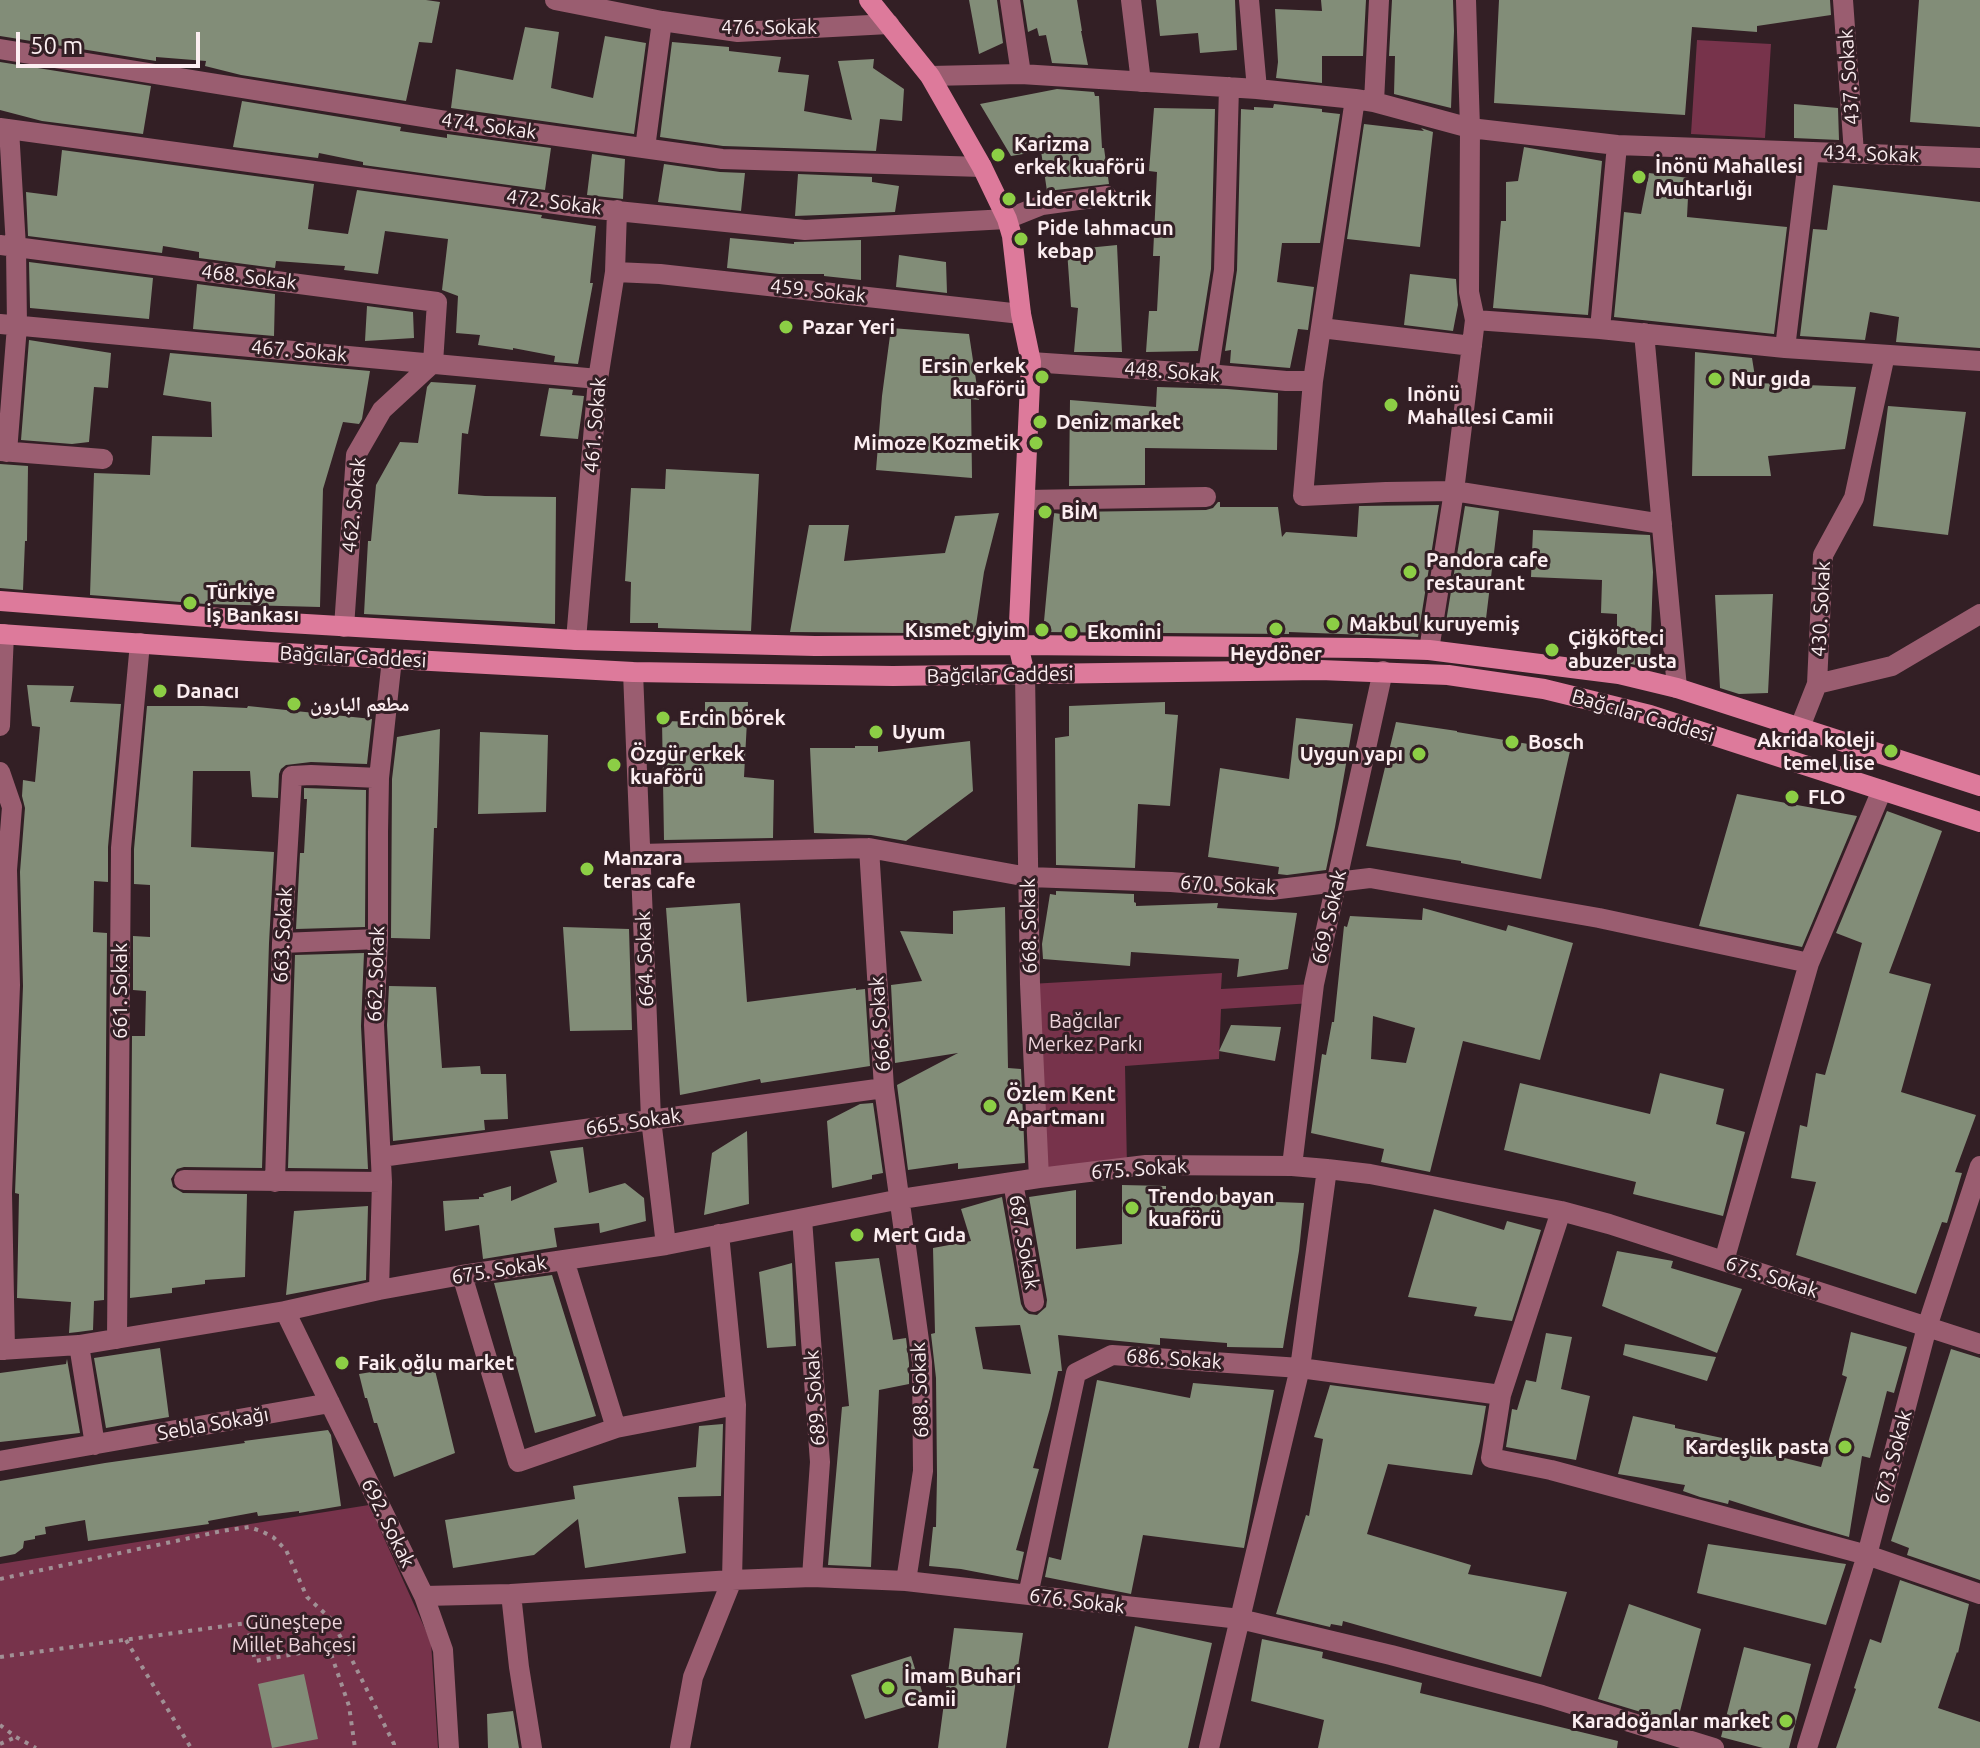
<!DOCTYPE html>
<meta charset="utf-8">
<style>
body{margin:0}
#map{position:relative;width:1980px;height:1748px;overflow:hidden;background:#331f25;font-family:Ubuntu,sans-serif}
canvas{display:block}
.scale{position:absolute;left:16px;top:32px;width:184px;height:36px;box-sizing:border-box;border:4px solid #fceef1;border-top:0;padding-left:10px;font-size:24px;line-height:28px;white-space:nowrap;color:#fceef1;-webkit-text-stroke:6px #331f25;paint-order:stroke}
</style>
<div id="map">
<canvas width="1980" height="1748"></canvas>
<div class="scale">50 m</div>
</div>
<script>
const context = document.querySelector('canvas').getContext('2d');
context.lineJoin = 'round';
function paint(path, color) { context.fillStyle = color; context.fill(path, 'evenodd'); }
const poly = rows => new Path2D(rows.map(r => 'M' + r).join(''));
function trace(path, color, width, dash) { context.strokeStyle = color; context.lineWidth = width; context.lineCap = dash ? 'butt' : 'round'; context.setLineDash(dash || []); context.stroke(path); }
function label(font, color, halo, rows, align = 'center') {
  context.font = font + ' Ubuntu,"Noto Naskh Arabic",sans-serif'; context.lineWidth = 6; context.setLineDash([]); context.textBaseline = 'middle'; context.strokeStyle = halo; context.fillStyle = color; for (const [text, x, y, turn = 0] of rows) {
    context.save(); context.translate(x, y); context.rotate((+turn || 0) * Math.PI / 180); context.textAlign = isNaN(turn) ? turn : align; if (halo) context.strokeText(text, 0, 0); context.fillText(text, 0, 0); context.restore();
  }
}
const green = poly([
 [1697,40,1771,44,1765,138,1691,134],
 [1222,973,1221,989,1314,984,1312,1003,1221,1009,1219,1059,1125,1066,1127,1167,1039,1178,1030,984],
 [369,1505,431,1642,438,1748,0,1748,0,1564]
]);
const building = poly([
 [0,0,426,0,440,2,432,43,419,42,406,101,241,75,205,66,206,61,156,57,156,61,0,36],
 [969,0,997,0,1003,43,979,54],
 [1023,0,1077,0,1082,31,1081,31,1088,65,1052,63,1046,35,1039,36,1037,28,1028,32],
 [1156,0,1235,0,1237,50,1200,53,1198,33,1160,36],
 [1321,0,1366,0,1363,56,1322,56,1322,83,1276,78,1278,62,1275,9,1322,11],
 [1392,0,1453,0,1454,31,1451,108,1394,94,1395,56,1389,56],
 [1499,0,1830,0,1831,15,1757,26,1757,32,1692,27,1685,115,1494,103],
 [1919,0,1980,0,1980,127,1910,122],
 [525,27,559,32,551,88,593,98,605,36,646,43,634,134,451,108,456,69,513,80],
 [672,42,729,47,729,51,781,57,778,72,809,75,804,111,852,120,838,61,874,59,873,68,904,89,902,121,880,119,876,151,723,146,660,137],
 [0,62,151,86,143,134,42,121,0,110],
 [1057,89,1094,92,1095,96,1099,96,1102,148,1104,148,1109,184,1047,191,1041,151,1011,156,980,104],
 [242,101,401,127,400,131,447,138,447,134,551,148,545,190,363,165,363,162,319,153,318,158,233,147],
 [1274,104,1322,109,1322,112,1340,114,1320,243,1282,243,1277,282,1314,287,1308,330,1298,329,1290,368,1230,363,1231,350,1225,351,1237,270,1241,109,1254,110,1254,107,1273,108],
 [1794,104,1838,108,1839,140,1794,138],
 [1154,108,1215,109,1211,269,1198,351,1146,352,1149,311,1157,311,1160,256,1153,256,1157,172,1149,171],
 [1364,124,1424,131,1421,128,1433,132,1420,247,1347,239],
 [1524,147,1602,161,1588,315,1493,308,1501,221,1506,221,1506,182,1518,181],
 [62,150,314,184,308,229,348,234,357,190,542,215,541,218,596,226,590,283,593,283,578,364,554,362,555,356,513,348,513,350,478,345,480,335,456,333,458,296,442,290,448,239,385,231,378,274,344,270,345,266,276,261,275,268,199,258,199,252,163,246,162,253,28,236,26,192,57,196],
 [592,154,625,159,623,199,587,195],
 [664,164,720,172,745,173,741,211,658,202],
 [1649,173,1689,178,1687,217,1787,227,1774,334,1614,317,1624,212,1641,214],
 [798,174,872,177,872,182,899,186,895,212,795,216],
 [1833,185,1980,202,1980,348,1896,342,1899,317,1870,312,1865,340,1800,336,1813,229,1827,230],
 [730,238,794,244,794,242,861,240,861,280,824,276,824,274,779,274,727,268],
 [1117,245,1122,352,1074,352,1078,308,1071,307,1067,250],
 [899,255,946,262,947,293,896,287],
 [29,262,153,278,149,319,30,308],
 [1410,274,1456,279,1458,305,1453,331,1404,325],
 [197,284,275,294,274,336,193,329],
 [367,306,413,312,414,338,365,341],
 [891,328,969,334,979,400,971,399,972,478,876,470,882,396],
 [29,340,111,353,108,388,94,387,89,442,72,444,21,440],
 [1695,352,1752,358,1756,383,1856,387,1845,449,1768,456,1771,476,1692,476],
 [170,353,370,371,362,419,359,424,343,422,323,489,320,607,206,604,90,595,94,473,150,475,152,436,212,437,211,402,163,395],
 [431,382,476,385,468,434,462,433,458,494,485,496,556,497,555,624,364,614,368,541,371,541,376,485,400,442,418,443,427,387],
 [1157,387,1227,389,1278,393,1277,450,1145,448,1145,485,1069,486,1070,400,1156,407],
 [549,388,573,390,572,395,584,396,578,439,540,436],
 [1888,406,1966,412,1948,535,1873,526],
 [0,464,28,466,27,541,25,541,23,590,0,588],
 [666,469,759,474,751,631,658,628,658,623,630,623,631,582,625,581,631,488,665,489],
 [1218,502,1220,502,1220,507,1278,507,1282,537,1286,532,1357,537,1359,506,1439,505,1418,637,1289,632,1289,634,1043,632,1054,513,1068,515,1068,512,1206,510,1213,508],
 [1465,506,1499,511,1485,627,1446,622],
 [999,513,984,572,975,632,910,630,910,633,790,632,809,525,849,525,844,561,945,553,955,516],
 [1533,530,1650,535,1653,572,1650,665,1636,665,1617,661,1617,614,1601,613,1602,580,1531,577],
 [1773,594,1768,693,1739,694,1720,688,1715,595],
 [27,685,74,686,70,702,121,704,108,847,108,882,94,881,93,932,107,933,104,1300,94,1301,93,1330,78,1332,69,1333,71,1302,17,1298,19,1194,15,1193,23,986,20,872,25,808,22,796,23,780,35,782,40,727,32,726],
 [705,702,748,702,744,777,774,780,773,838,664,840,662,721,705,722],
 [1165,702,1165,714,1178,715,1170,806,1138,804,1135,868,1056,865,1055,738,1069,736,1069,706],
 [147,706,203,706,247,708,248,706,372,719,367,764,311,762,286,765,281,769,279,774,278,798,252,797,250,771,193,771,191,847,274,852,269,943,262,1168,184,1167,177,1169,171,1179,173,1187,183,1193,247,1194,245,1277,205,1280,205,1284,172,1288,172,1293,130,1298,132,1036,145,1036,146,991,133,990,133,936,150,937,150,885,134,884,134,849],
 [1296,718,1353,724,1335,827,1326,870,1287,875,1278,874,1279,867,1208,857,1220,768,1289,779],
 [1396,722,1457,731,1457,732,1570,751,1541,879,1461,863,1461,861,1366,846],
 [440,729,437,828,434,828,430,939,391,938,392,779,397,737],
 [480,732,548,735,546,812,478,814],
 [970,741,973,791,906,841,871,835,814,833,810,748,855,748,855,746,878,746,878,752],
 [304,788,366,790,365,927,296,929,300,853,304,853,307,799,304,799],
 [1737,794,1857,816,1802,947,1699,926],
 [1887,811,1942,831,1889,973,1931,984,1901,1092,1976,1115,1955,1172,1962,1173,1947,1223,1942,1222,1916,1294,1796,1255,1816,1182,1791,1178,1800,1125,1807,1127,1816,1073,1825,1075,1862,943,1836,933],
 [1056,891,1134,894,1134,902,1136,903,1136,906,1218,903,1217,908,1297,913,1288,969,1237,977,1239,959,1131,952,1130,966,1043,959,1042,944,1050,894,1056,895],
 [740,903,747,1002,856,988,856,990,865,989,870,1066,761,1083,760,1079,680,1095,666,908],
 [1005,907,1008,1068,1021,1069,1025,1163,958,1169,958,1163,908,1170,897,1085,958,1053,895,1063,891,985,922,981,900,931,953,934,953,911],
 [1423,908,1506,931,1508,925,1573,943,1540,1060,1463,1041,1430,1172,1381,1162,1384,1149,1311,1133,1322,1054,1326,1055,1332,1022,1334,1022,1344,926,1347,927,1350,916,1422,920],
 [1373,1016,1415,1028,1406,1063,1371,1059],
 [563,927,629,929,632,1030,570,1031],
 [364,953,361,1026,368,1169,288,1168,295,955],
 [389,986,436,987,442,1068,480,1066,481,1074,506,1074,508,1119,484,1120,485,1130,393,1141,387,1025],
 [1231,1025,1281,1027,1275,1061,1219,1051],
 [1660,1073,1724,1089,1716,1124,1745,1132,1723,1216,1633,1194,1636,1182,1504,1150,1520,1083,1650,1114],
 [873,1103,883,1173,872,1175,872,1179,832,1188,827,1121,860,1104],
 [747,1131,749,1204,704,1215,712,1153],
 [583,1147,589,1193,625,1183,644,1198,646,1221,600,1233,599,1223,554,1228,557,1247,483,1259,479,1225,445,1231,443,1201,479,1199,479,1197,484,1197,483,1194,511,1186,511,1201,557,1182,550,1151],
 [1122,1185,1166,1186,1166,1191,1222,1195,1221,1200,1304,1203,1299,1251,1283,1348,1227,1347,1227,1343,1160,1338,1160,1345,1058,1335,1062,1371,1058,1371,1050,1408,1033,1468,1039,1469,1016,1550,1024,1552,1018,1580,961,1569,929,1566,933,1527,936,1527,937,1475,936,1378,931,1334,935,1333,933,1248,971,1241,961,1209,1002,1197,1021,1304,1024,1310,1029,1314,1037,1315,1046,1307,1047,1300,1029,1197,1076,1190,1076,1249,1122,1244],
 [1020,1325,1031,1374,983,1369,975,1327],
 [368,1206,366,1280,286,1295,294,1211],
 [1434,1209,1504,1230,1507,1221,1541,1230,1512,1321,1474,1316,1477,1307,1408,1297],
 [1617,1251,1673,1261,1671,1268,1742,1289,1717,1353,1602,1306],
 [879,1258,893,1340,906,1338,909,1363,909,1384,879,1390,871,1567,828,1565,842,1407,849,1406,835,1262],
 [792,1263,796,1346,767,1348,759,1272],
 [552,1275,596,1416,535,1433,494,1283],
 [1851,1332,1907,1347,1894,1393,1887,1391,1870,1458,1862,1456,1849,1537,1811,1526,1729,1500,1728,1504,1700,1497,1683,1491,1685,1485,1618,1474,1633,1416,1675,1425,1675,1428,1741,1442,1740,1447,1821,1467,1847,1377,1842,1375],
 [1546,1333,1572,1337,1561,1389,1590,1396,1576,1460,1506,1447,1512,1409,1517,1410,1526,1380,1536,1382],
 [1625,1344,1716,1357,1707,1381,1623,1355],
 [160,1348,169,1417,106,1428,94,1358],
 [1951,1349,1980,1358,1980,1580,1907,1555,1909,1548,1891,1541],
 [67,1359,80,1433,0,1442,0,1373,66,1364],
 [433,1362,455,1453,394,1477,377,1423,374,1423,367,1398,365,1398,359,1374],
 [1097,1380,1190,1398,1193,1383,1274,1390,1244,1548,1143,1535,1131,1594,1045,1577,1049,1557,1061,1560],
 [1330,1385,1486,1406,1480,1442,1472,1475,1388,1464,1367,1534,1471,1565,1468,1574,1567,1592,1541,1677,1343,1621,1342,1626,1331,1624,1330,1627,1276,1614,1306,1515,1309,1516,1323,1439,1314,1437],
 [723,1424,721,1496,678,1497,686,1553,585,1568,578,1519,534,1555,453,1568,445,1520,575,1499,573,1486,696,1467,699,1426],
 [328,1430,331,1435,341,1506,299,1513,299,1511,258,1516,257,1512,208,1521,209,1524,88,1541,85,1520,45,1527,46,1534,35,1536,35,1539,24,1541,23,1548,15,1554,0,1557,0,1481,105,1463,245,1443,244,1441],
 [1708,1544,1846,1564,1826,1625,1697,1593],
 [1900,1580,1969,1604,1958,1653,1957,1652,1938,1708,1980,1722,1980,1748,1836,1748,1856,1689,1854,1688,1870,1639,1881,1643],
 [1629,1604,1701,1629,1677,1723,1598,1699],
 [1135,1626,1212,1643,1188,1748,1108,1748],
 [954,1628,1023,1633,1006,1748,938,1748],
 [1262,1639,1323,1652,1322,1658,1422,1683,1420,1693,1618,1741,1617,1748,1318,1748,1324,1720,1251,1701],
 [1744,1647,1811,1664,1789,1748,1763,1748,1721,1737],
 [911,1656,925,1701,865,1719,851,1675],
 [304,1674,318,1739,272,1748,258,1684],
 [513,1711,519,1748,488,1748,487,1714]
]);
const path = poly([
 [0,1579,222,1531,249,1527,261,1531,273,1537,286,1550,307,1597,332,1620,394,1744,394,1748],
 [126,1640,191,1748],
 [0,1657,247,1623,255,1661,329,1648,349,1706,355,1748],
 [0,1725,16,1737,36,1748],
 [0,1744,16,1737]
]);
const street = poly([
 [555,0,662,21,738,32,889,24],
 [1010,0,1021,74],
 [1131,0,1141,82],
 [1249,0,1257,89],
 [1466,0,1470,128,1469,292,1475,320,1600,329,1785,348,1980,361],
 [1843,0,1854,153],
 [0,49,441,120,722,159,982,167],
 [930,76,1021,74,1257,89,1355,99,1374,102,1470,128,1617,145,1600,329],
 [1355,99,1313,381,1303,496,1386,492,1454,491,1662,524],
 [1374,102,1379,0],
 [0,128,577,207,805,230,1007,219,1042,205,1107,196],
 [1617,145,1980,158],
 [645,148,662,21],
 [0,245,437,302,433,363,382,410,356,455,344,627],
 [615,272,660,274,1021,314],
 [0,324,598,379],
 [1321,328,1472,346],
 [1644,333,1677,688],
 [1785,348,1809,152],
 [1031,362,1208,374,1286,381,1313,381],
 [1208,374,1224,270,1229,87],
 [0,451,103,459],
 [7,452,17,326,16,247,9,129],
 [1025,500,1206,497],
 [576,640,598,379,615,272,617,210],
 [1429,650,1454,491,1475,320],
 [633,672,651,1119,666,1245],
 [1025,674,1030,984,1039,1178],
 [1817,684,1892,666,1980,614],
 [0,726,4,634],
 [1800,727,1817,684,1823,555,1854,498,1885,355],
 [0,772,12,807,7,870,10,985,2,1193,5,1350],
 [869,848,884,1088,922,1362,923,1471,906,1581],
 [641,854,869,848,1028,877,1171,882,1271,890,1370,878,1599,918,1809,963],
 [282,943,378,939],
 [381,1157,884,1088],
 [1292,1166,1314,984,1383,671],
 [184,1180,382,1182],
 [275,1182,282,943,292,776,311,775,379,778],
 [1013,1182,1034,1302],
 [1561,1211,1501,1395,1491,1458,1551,1470,1867,1555,1980,1594],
 [802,1219,820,1462,812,1577],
 [564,1260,616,1428],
 [1724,1261,1809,963,1882,790],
 [462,1275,518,1462,616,1428,736,1405],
 [379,1290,382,1182,374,1025,378,939,378,832,379,778,392,659],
 [285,1311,424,1596,443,1650,449,1748],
 [117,1339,121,848,140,643],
 [79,1345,95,1445],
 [0,1350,79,1345,285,1311,379,1290,462,1275,666,1245,901,1199,1039,1178,1146,1165,1292,1166,1327,1169,1370,1174,1561,1211,1609,1224,1980,1344],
 [0,1461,330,1403],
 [511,1594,519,1667,532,1748],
 [1028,1595,1076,1373,1112,1355,1300,1368,1501,1395],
 [424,1596,511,1594,732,1580,812,1577,906,1581,1240,1619,1391,1655,1542,1695,1714,1748],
 [680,1748,693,1677,732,1580,736,1405,719,1234],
 [1209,1748,1300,1368,1327,1169],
 [1807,1748,1867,1555,1927,1327,1980,1166]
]);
const secondary = poly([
 [869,0,930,76,982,167,1007,219,1012,236,1021,314,1031,362,1018,645,1025,674],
 [0,601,272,622,576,640,815,646,1018,645,1367,648,1429,650,1619,674,1677,688,1980,786],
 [0,634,248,651,633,672,893,676,1320,670,1448,675,1544,689,1650,715,1980,822]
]);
const markers = [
 [998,155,8,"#8cce45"],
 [1639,177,8,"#8cce45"],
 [1009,199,8,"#8cce45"],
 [1021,239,8,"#8cce45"],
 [786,327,8,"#8cce45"],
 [1042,377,8,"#8cce45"],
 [1715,379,8,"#8cce45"],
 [1391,405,8,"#8cce45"],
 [1040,422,8,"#8cce45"],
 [1036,443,8,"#8cce45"],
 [1045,512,8,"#8cce45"],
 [1410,572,8,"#8cce45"],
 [190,603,8,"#8cce45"],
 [1333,624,8,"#8cce45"],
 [1276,629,8,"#8cce45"],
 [1042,630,8,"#8cce45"],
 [1071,632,8,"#8cce45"],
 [1552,650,8,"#8cce45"],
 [160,691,8,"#8cce45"],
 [294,704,8,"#8cce45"],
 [663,718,8,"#8cce45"],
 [876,732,8,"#8cce45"],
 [1512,742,8,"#8cce45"],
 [1891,751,8,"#8cce45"],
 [1419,754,8,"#8cce45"],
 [614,765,8,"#8cce45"],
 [1792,797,8,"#8cce45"],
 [587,869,8,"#8cce45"],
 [990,1106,8,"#8cce45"],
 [1132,1208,8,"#8cce45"],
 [857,1235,8,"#8cce45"],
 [342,1363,8,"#8cce45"],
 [1845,1447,8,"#8cce45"],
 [888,1688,8,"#8cce45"],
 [1786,1721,8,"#8cce45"]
];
const streetNames = [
 ["476. Sokak",769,27],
 ["437. Sokak",1849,77,-94],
 ["474. Sokak",489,126,8],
 ["434. Sokak",1871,154,2],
 ["472. Sokak",554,202,7],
 ["468. Sokak",249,277,7],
 ["459. Sokak",818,291,6],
 ["467. Sokak",299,351,5],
 ["448. Sokak",1172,372,4],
 ["461. Sokak",595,425,-85],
 ["462. Sokak",354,505,-84],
 ["430. Sokak",1821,609,-87],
 ["Bağcılar Caddesi",353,657,3],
 ["Bağcılar Caddesi",1000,675,-1],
 ["Bağcılar Caddesi",1643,716,16],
 ["670. Sokak",1228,885,3],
 ["669. Sokak",1329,917,-77],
 ["668. Sokak",1029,926,-91],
 ["663. Sokak",283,935,-87],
 ["664. Sokak",645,959,-92],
 ["662. Sokak",376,974,-88],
 ["661. Sokak",120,991,-90],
 ["666. Sokak",880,1024,-94],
 ["665. Sokak",633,1122,-8],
 ["675. Sokak",1139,1169,-4],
 ["687. Sokak",1024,1242,80],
 ["675. Sokak",499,1270,-9],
 ["675. Sokak",1772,1277,18],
 ["686. Sokak",1174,1359,4],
 ["688. Sokak",920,1390,-92],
 ["689. Sokak",815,1398,-94],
 ["Sebla Sokağı",213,1424,-10],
 ["673. Sokak",1893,1457,-75],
 ["692. Sokak",388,1523,64],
 ["676. Sokak",1077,1601,7]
];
const poiNames = [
 ["Karizma",1014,144],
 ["erkek kuaförü",1014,167],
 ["İnönü Mahallesi",1655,166],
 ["Muhtarlığı",1655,189],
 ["Lider elektrik",1025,199],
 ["Pide lahmacun",1037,228],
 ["kebap",1037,251],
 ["Pazar Yeri",802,327],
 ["Ersin erkek",1026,366,"right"],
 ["kuaförü",1026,389,"right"],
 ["Nur gıda",1731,379],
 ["Inönü",1407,394],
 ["Mahallesi Camii",1407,417],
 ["Deniz market",1056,422],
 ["Mimoze Kozmetik",1020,443,"right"],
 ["BİM",1061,512],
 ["Pandora cafe",1426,560],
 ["restaurant",1426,583],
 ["Türkiye",206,592],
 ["İş Bankası",206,615],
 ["Makbul kuruyemiş",1349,624],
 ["Kısmet giyim",1026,630,"right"],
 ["Ekomini",1087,632],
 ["Çiğköfteci",1568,638],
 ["abuzer usta",1568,661],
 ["Heydöner",1276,654,"center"],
 ["Danacı",176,691],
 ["مطعم البارون",310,704],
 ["Ercin börek",679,718],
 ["Uyum",892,732],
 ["Akrida koleji",1875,740,"right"],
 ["temel lise",1875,763,"right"],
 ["Bosch",1528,742],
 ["Özgür erkek",630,754],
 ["kuaförü",630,777],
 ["Uygun yapı",1403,754,"right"],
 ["FLO",1808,797],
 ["Manzara",603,858],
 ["teras cafe",603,881],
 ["Özlem Kent",1006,1094],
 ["Apartmanı",1006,1117],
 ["Trendo bayan",1148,1196],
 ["kuaförü",1148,1219],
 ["Mert Gıda",873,1235],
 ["Faik oğlu market",358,1363],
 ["Kardeşlik pasta",1829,1447,"right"],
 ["İmam Buhari",904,1676],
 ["Camii",904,1699],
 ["Karadoğanlar market",1770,1721,"right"]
];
const parkNames = [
 ["Bağcılar",1085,1021],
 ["Merkez Parkı",1085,1044],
 ["Güneştepe",294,1622],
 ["Millet Bahçesi",294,1645]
];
paint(green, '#77334b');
paint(building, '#828d78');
trace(path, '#a19095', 4, [4, 6]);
trace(street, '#9a5d70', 20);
trace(secondary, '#dd7a9b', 20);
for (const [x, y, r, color] of markers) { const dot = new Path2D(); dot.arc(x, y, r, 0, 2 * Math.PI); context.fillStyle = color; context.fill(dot); trace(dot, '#331f25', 3); }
label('20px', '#fceef1', '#331f25', streetNames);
label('bold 20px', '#fceef1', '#331f25', poiNames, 'left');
label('20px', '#eed4db', '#331f25', parkNames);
</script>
